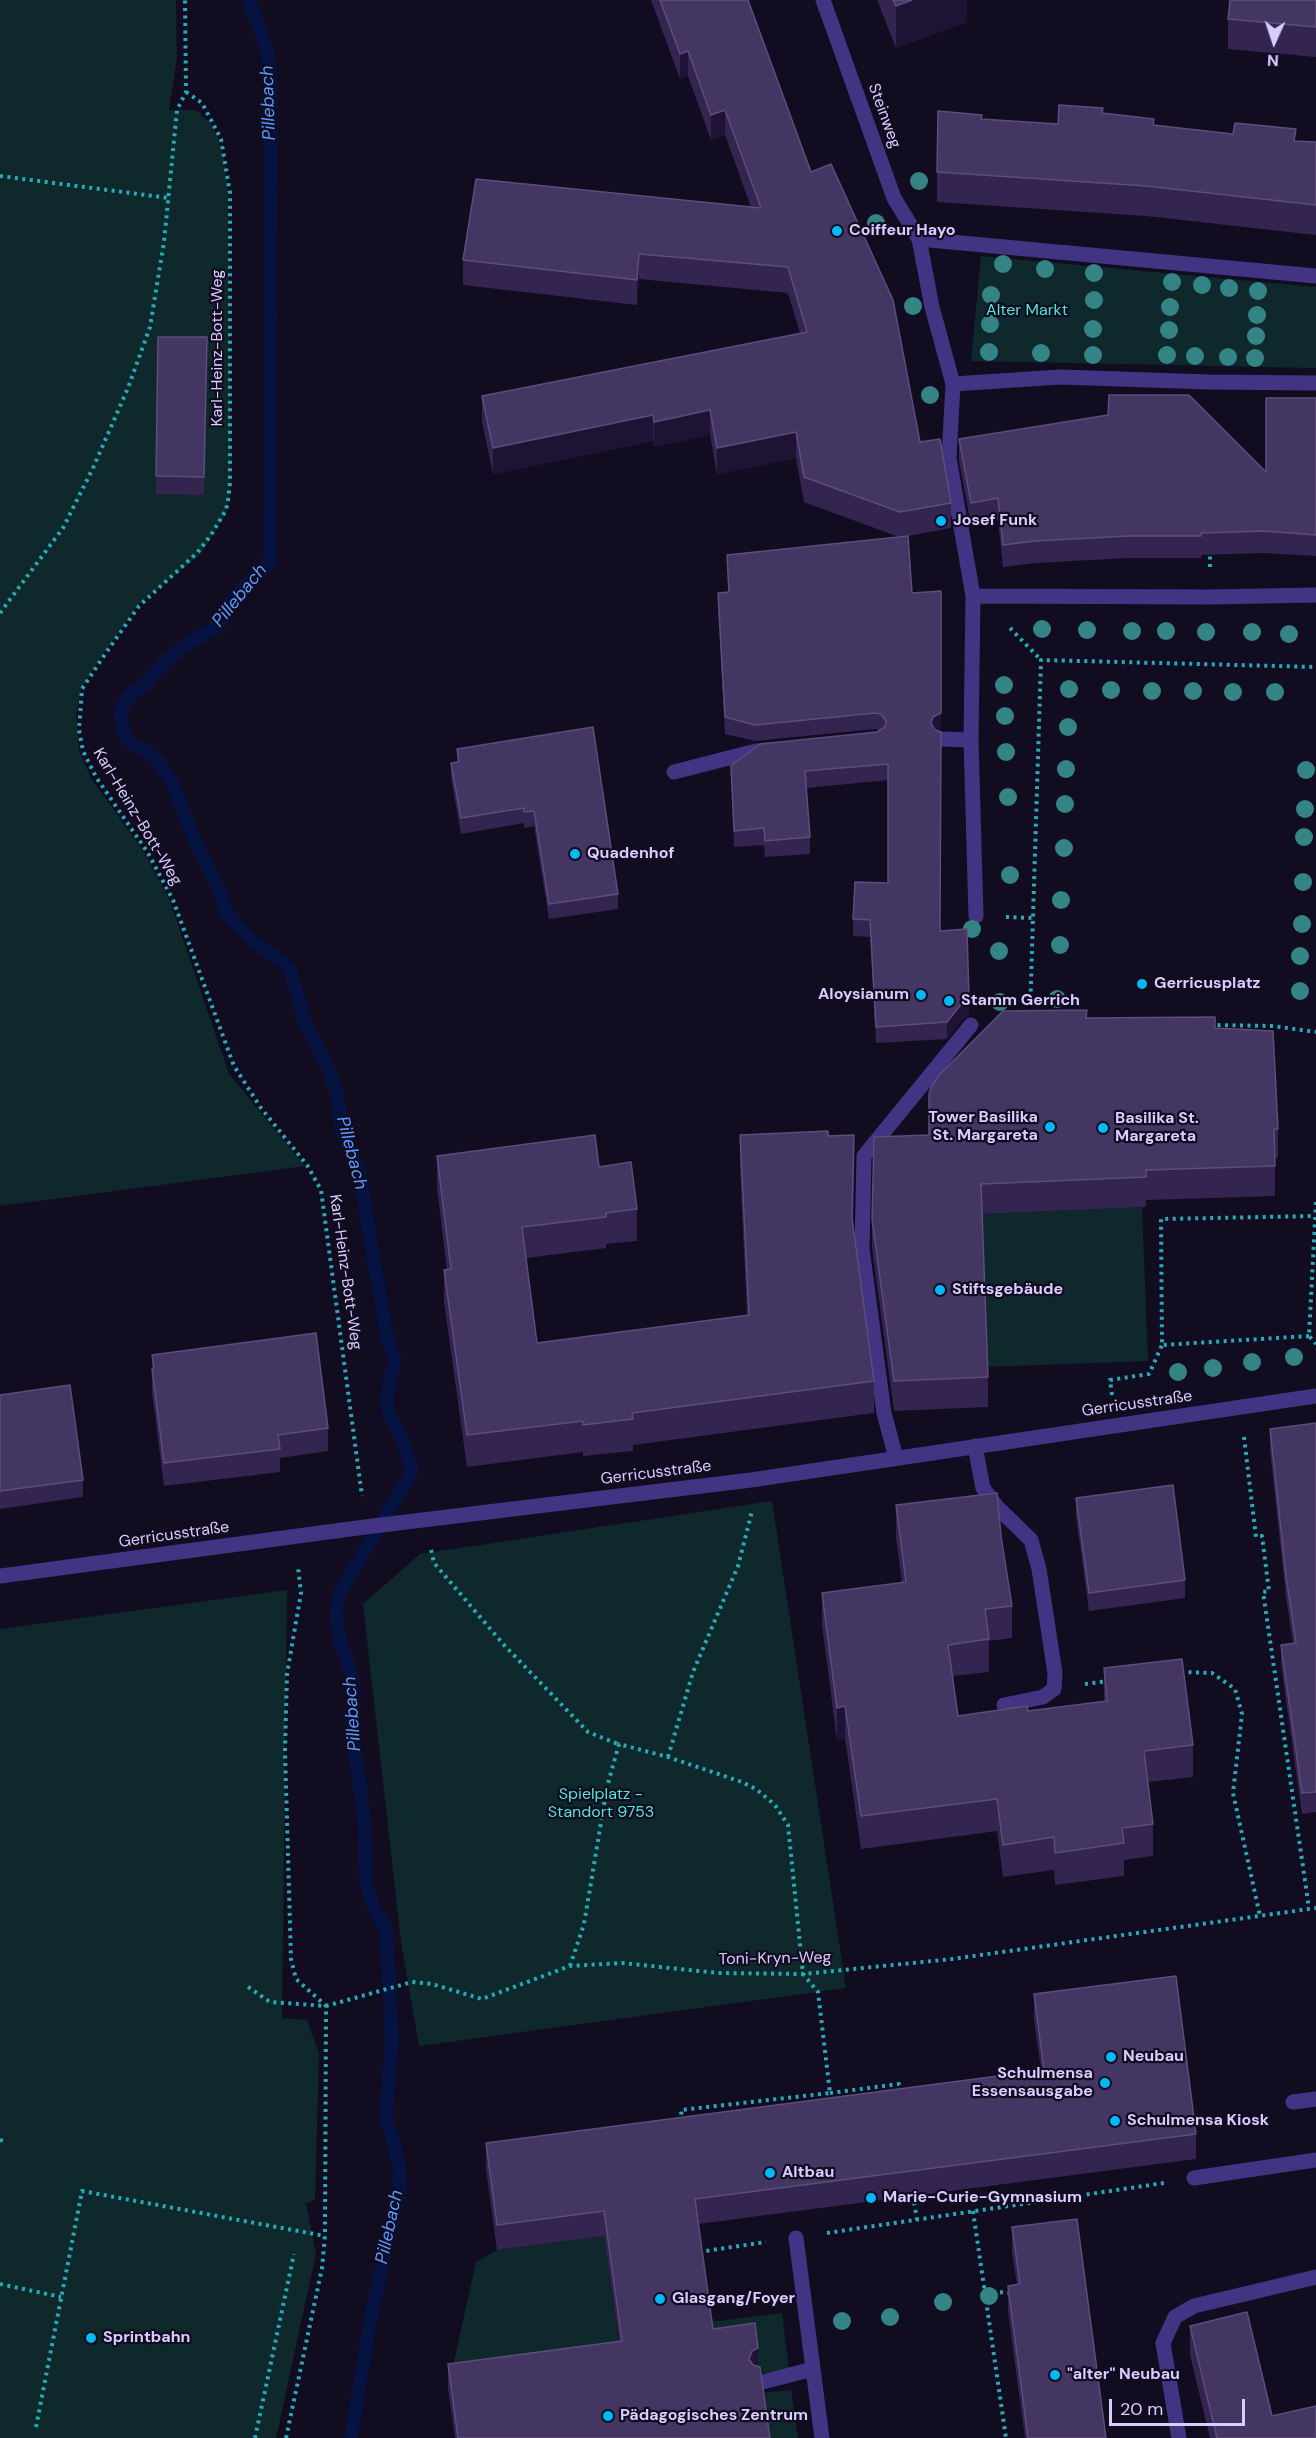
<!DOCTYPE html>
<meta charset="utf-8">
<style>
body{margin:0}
#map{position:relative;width:1316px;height:2438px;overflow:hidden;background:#120c21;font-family:"DM Sans",sans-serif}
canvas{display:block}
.north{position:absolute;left:1244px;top:12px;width:60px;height:60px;-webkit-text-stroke:4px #120c21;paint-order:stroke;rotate:183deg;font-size:16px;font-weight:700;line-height:24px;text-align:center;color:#d9ccff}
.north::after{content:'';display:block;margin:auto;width:21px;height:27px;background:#d9ccff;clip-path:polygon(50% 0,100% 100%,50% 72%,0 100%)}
.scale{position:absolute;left:1109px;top:2399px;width:136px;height:27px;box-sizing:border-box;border:3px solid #d9ccff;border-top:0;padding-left:8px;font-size:18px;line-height:21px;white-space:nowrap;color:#d9ccff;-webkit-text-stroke:4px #120c21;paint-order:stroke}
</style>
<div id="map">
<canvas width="1316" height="2438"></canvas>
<div class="north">N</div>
<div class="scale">20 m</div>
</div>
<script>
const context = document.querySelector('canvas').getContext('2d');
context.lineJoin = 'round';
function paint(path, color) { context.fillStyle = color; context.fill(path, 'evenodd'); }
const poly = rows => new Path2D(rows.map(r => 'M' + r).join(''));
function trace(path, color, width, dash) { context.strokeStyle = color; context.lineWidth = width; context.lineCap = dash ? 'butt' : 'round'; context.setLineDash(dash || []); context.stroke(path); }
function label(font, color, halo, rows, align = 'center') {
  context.font = font + ' "DM Sans",sans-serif'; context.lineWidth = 4.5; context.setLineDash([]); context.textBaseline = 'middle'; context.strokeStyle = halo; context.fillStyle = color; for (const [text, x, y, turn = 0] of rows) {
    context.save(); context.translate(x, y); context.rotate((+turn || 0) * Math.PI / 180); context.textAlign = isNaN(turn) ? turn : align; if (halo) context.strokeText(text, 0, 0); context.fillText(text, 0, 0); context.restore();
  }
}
const green = poly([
 [0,0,176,0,177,57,169,110,196,110,210,123,218,138,224,160,228,192,231,485,227,512,201,554,138,605,100,658,81,689,76,715,79,750,91,778,144,852,170,901,229,1074,305,1166,0,1206],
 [981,256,1316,287,1316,368,971,361],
 [1142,1207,1148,1361,986,1367,981,1214],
 [772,1501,846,1988,419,2046,401,1942,363,1604,420,1554],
 [287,1590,282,2018,307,2020,319,2053,315,2200,306,2203,316,2254,276,2438,0,2438,0,1629],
 [604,2236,622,2366,448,2389,476,2262,497,2250],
 [782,2313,789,2370,758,2374,693,2324],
 [791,2390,798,2438,766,2438,761,2393]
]);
const stream = poly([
 [249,0,266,48,271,75,270,556,267,566,240,590,231,602,224,618,215,628,190,642,168,659,145,684,128,697,120,714,124,734,131,743,144,749,158,761,171,780,193,836,218,887,226,912,251,940,279,959,290,969,305,1023,329,1070,337,1094,342,1131,358,1167,387,1337,395,1359,387,1396,388,1411,403,1441,412,1472,339,1594,336,1617,339,1638,353,1679,352,1727,364,1817,366,1883,373,1906,386,1929,392,2038,386,2116,399,2163,400,2189,372,2310,351,2438]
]);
const path = poly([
 [186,92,202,103,221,139,230,193,230,483,228,501,226,510,211,535,197,553,139,606,101,660,82,689,79,730,83,751,96,777,148,853,173,900,234,1066,261,1108,307,1165,321,1190,362,1496],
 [0,176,169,198],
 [1210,567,1210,550],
 [0,613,63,528,93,468,128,388,150,327,164,242,177,110,186,92,185,0],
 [1010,628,1041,660],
 [1006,917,1033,918],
 [1030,1014,1041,660,1316,667],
 [1210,1025,1273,1026,1316,1032],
 [1316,1202,1309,1336,1316,1344],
 [1309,1336,1162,1345,1161,1219,1315,1216],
 [1112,1395,1110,1380,1149,1374,1162,1345],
 [1244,1437,1256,1537,1262,1536,1269,1591,1263,1592,1309,1908],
 [431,1550,434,1563,504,1645,588,1732,618,1744],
 [1181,1672,1212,1673,1235,1689,1242,1714,1233,1793,1260,1916],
 [1085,1684,1108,1681],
 [668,1757,693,1672,738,1566,752,1511],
 [570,1966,584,1924,607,1787,619,1744,668,1757,742,1782,756,1789,775,1805,788,1825,803,1974,818,1992,830,2093,681,2110,682,2121],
 [248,1987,270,2002,326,2006,412,1982,432,1984,482,1999,570,1966,622,1963,718,1973,803,1974,952,1959,1316,1908],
 [830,2093,899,2084,900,2091],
 [0,2140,6,2142],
 [913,2195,917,2220],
 [973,2211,1006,2438],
 [827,2233,1164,2183],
 [699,2252,766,2242],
 [0,2284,61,2297],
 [985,2291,1011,2293],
 [36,2427,82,2191,325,2236],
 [255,2438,294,2254],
 [286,2438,322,2268,325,2236,326,2006,296,1979,291,1959,285,1751,287,1674,301,1593,298,1567]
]);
const service = poly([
 [941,739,971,740],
 [674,772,756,751,769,750],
 [975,1446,983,1488,997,1507,1031,1540,1039,1569,1055,1673,1054,1689,1043,1697,1004,1705],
 [896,1458,884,1413,862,1249,864,1156,971,1025],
 [1293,2102,1316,2099],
 [1194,2178,1316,2160],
 [796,2238,822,2438],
 [759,2383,813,2369],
 [1179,2438,1163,2343,1175,2317,1194,2306,1316,2277]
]);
const minor = poly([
 [823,0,894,198,919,239,932,307,953,384,949,458,973,596,971,740,976,916],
 [919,239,1316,276],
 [953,384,1060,377,1210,382,1316,383],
 [973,596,1210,597,1316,595],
 [0,1576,365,1527,751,1480,1316,1396]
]);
const trees = [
 [919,181],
 [876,223],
 [1003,264],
 [1045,269],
 [1094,273],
 [1172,282],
 [1202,285],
 [1229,288],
 [1258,291],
 [991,295],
 [1094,300],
 [913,306],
 [1170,307],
 [1257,315],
 [990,324],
 [1093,329],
 [1169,330],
 [1256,336],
 [989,352],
 [1041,353],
 [1093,355],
 [1167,355],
 [1195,356],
 [1228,357],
 [1255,358],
 [930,395],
 [1042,629],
 [1087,630],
 [1132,631],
 [1166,631],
 [1206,632],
 [1252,632],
 [1289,634],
 [1004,685],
 [1069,689],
 [1111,690],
 [1152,691],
 [1193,691],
 [1233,692],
 [1275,692],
 [1005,716],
 [1068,727],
 [1006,752],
 [1066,769],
 [1306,770],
 [1008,797],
 [1065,804],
 [1305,809],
 [1304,837],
 [1064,848],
 [1010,875],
 [1303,882],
 [1061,900],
 [1302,924],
 [972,929],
 [1060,945],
 [999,951],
 [1300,956],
 [1300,991],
 [1057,999],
 [1000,1002],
 [1294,1357],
 [1252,1362],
 [1213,1368],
 [1178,1372],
 [989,2296],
 [943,2302],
 [890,2317],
 [842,2321]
];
const wall = poly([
 [651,0,748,0,811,172,920,442,951,503,951,528,908,536,912,593,941,729,938,731,940,931,969,1016,963,1019,947,1039,876,1043,870,937,853,936,853,919,888,883,888,780,806,788,810,837,810,854,765,857,764,845,734,847,731,766,877,732,880,730,875,729,755,741,725,734,718,610,718,593,728,592,727,555,899,537,804,502,796,458,717,474,710,435,654,447,653,441,493,474,482,422,482,396,800,333,788,293,639,279,637,305,463,285,463,260,751,207,725,135,711,140,688,76,680,79],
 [877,0,967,0,967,22,896,48],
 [1316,0,1316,57,1228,49,1228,19],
 [1103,113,1154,126,1296,141,1316,142,1316,235,1146,216,937,202,937,172,982,119,1058,124],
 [158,337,207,337,204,495,156,494],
 [1316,398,1316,556,1264,553,1201,555,1201,558,1128,558,1035,563,1003,567,998,520,971,525,959,461,959,439,1266,472],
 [593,727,618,894,618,909,549,919,534,826,524,828,524,823,461,834,451,778,451,763,457,762,457,749],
 [1087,1018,1215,1028,1278,1129,1278,1158,1275,1158,1275,1196,1146,1200,1146,1207,982,1214,988,1377,988,1407,894,1411,872,1248,872,1219,929,1135],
 [740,1135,828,1136,854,1167,853,1223,874,1381,874,1413,633,1445,633,1451,583,1456,583,1452,467,1467,444,1302,444,1270,447,1270,437,1188,437,1156,599,1167,637,1209,637,1241,606,1244,606,1248,526,1258,537,1343,747,1315,740,1167],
 [152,1355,328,1428,328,1451,280,1458,280,1472,164,1486,152,1392],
 [0,1395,83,1480,83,1497,0,1509],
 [1316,1423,1316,1812,1302,1814,1281,1665,1281,1645,1293,1644,1286,1597,1270,1450,1270,1429],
 [1076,1498,1185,1580,1185,1598,1089,1611,1076,1516],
 [896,1505,1001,1536,1012,1606,1012,1638,989,1641,989,1672,953,1676,958,1716,1028,1711,1104,1701,1104,1668,1193,1745,1193,1777,1148,1782,1153,1824,1153,1856,1124,1860,1124,1876,1055,1885,1054,1870,1003,1877,997,1831,861,1849,845,1738,837,1740,822,1625,822,1593,902,1583,896,1538],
 [1034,1994,1196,2134,1196,2159,698,2224,713,2329,758,2366,770,2438,455,2438,448,2389,448,2364,619,2341,604,2236,497,2250,486,2169,486,2143,1041,2070,1034,2020],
 [1012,2227,1106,2438,1025,2438,1008,2312,1008,2286,1017,2285,1012,2252],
 [1190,2326,1272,2416,1316,2438,1210,2438,1190,2355]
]);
const shadedWall = poly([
 [912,0,967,0,967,22,896,48,896,6],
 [688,51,688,76,680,79,680,54],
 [725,110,725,135,711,140,711,115],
 [639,254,639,279,637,305,637,280],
 [710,410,710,435,654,447,654,422],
 [653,415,653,441,493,474,493,448],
 [796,432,796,458,717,474,717,448],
 [941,591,941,729,933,733,931,723],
 [969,999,969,1016,963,1019,947,1039,947,1022,963,1002],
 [854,1135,854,1167,852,1250,852,1218],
 [845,1706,845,1738,837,1740,837,1708],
 [758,2348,758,2373,749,2359,752,2351]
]);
const building = poly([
 [660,0,748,0,811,172,831,164,893,300,920,442,940,439,951,503,900,512,804,477,796,432,717,448,710,410,654,422,653,415,493,448,482,396,807,332,788,267,639,254,637,280,463,260,476,179,761,208,725,110,711,115,688,51,680,54,660,0],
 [893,0,912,0,896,6,893,0],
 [1230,0,1316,0,1316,27,1228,19,1230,0],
 [1059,105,1103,108,1102,113,1154,119,1153,125,1233,134,1235,123,1296,129,1294,141,1316,142,1316,205,1146,186,937,172,938,111,982,115,981,119,1058,124,1059,105],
 [158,337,207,337,204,477,156,476,158,337],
 [1109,395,1189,395,1266,472,1266,398,1316,398,1316,535,1264,531,1201,533,1201,536,1128,536,1035,541,1003,545,998,498,971,503,959,439,1108,415,1109,395],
 [908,536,912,593,941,591,941,713,933,717,931,723,935,730,941,732,940,931,967,929,969,999,963,1002,947,1022,876,1027,870,920,853,919,855,882,888,883,888,764,805,771,810,837,765,841,764,828,734,831,731,766,760,744,877,732,885,727,886,721,881,714,875,713,755,725,725,717,718,593,729,592,727,555,908,536],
 [593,727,618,894,549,904,534,811,524,812,524,808,461,818,451,763,459,762,457,749,593,727],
 [1087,1010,1086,1018,1215,1017,1215,1028,1273,1031,1278,1129,1274,1129,1275,1166,1146,1170,1146,1177,981,1184,988,1377,894,1381,872,1219,874,1137,929,1135,929,1094,931,1087,940,1074,1003,1011,1087,1010],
 [828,1131,828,1136,854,1135,852,1218,874,1381,632,1413,633,1419,583,1425,583,1421,467,1435,444,1270,451,1269,437,1156,595,1135,599,1167,631,1162,637,1209,606,1213,606,1217,522,1227,537,1343,749,1315,740,1135,828,1131],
 [316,1333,328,1428,278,1435,280,1449,164,1463,152,1369,154,1368,152,1355,316,1333],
 [70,1385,83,1480,0,1491,0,1395,70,1385],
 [1316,1423,1316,1792,1302,1793,1281,1645,1296,1643,1286,1576,1270,1429,1316,1423],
 [1173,1485,1185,1580,1089,1593,1076,1498,1173,1485],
 [997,1493,1001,1536,1012,1606,985,1609,989,1639,948,1645,958,1716,1027,1706,1028,1711,1107,1701,1104,1668,1182,1659,1193,1745,1144,1751,1153,1824,1122,1828,1124,1843,1055,1853,1054,1837,1003,1845,997,1799,861,1816,845,1706,837,1708,822,1593,906,1582,896,1505,997,1493],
 [1176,1976,1196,2134,695,2199,713,2329,755,2323,758,2348,752,2351,749,2359,753,2365,760,2367,770,2438,458,2438,448,2364,622,2341,604,2211,497,2225,486,2143,1044,2070,1034,1994,1176,1976],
 [1077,2219,1106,2438,1028,2438,1008,2286,1020,2284,1012,2227,1077,2219],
 [1247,2312,1272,2416,1316,2406,1316,2438,1217,2438,1190,2326,1247,2312]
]);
const markers = [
 [837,231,6,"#00b9f7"],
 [941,521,6,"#00b9f7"],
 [575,854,6,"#00b9f7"],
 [1142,984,6,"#00b9f7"],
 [921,995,6,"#00b9f7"],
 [949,1001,6,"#00b9f7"],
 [1050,1127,6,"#00b9f7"],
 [1103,1128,6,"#00b9f7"],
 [940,1290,6,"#00b9f7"],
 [1111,2057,6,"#00b9f7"],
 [1105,2083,6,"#00b9f7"],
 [1115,2121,6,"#00b9f7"],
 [770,2173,6,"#00b9f7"],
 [871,2198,6,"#00b9f7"],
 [660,2299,6,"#00b9f7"],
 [91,2338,6,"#00b9f7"],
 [1055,2375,6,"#00b9f7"],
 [608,2416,6,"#00b9f7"]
];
const streetNames = [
 ["Steinweg",884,116,70],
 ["Karl-Heinz-Bott-Weg",218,348,-90],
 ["Karl-Heinz-Bott-Weg",137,817,59],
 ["Karl-Heinz-Bott-Weg",345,1272,82],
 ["Gerricusstraße",1137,1404,-8],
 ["Gerricusstraße",656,1473,-7],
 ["Gerricusstraße",174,1535,-8],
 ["Toni-Kryn-Weg",775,1959,-1]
];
const poiNames = [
 ["Coiffeur Hayo",849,231],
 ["Josef Funk",953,521],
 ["Quadenhof",587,854],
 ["Gerricusplatz",1154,984],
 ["Aloysianum",909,995,"right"],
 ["Stamm Gerrich",961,1001],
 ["Tower Basilika",1038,1118,"right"],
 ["St. Margareta",1038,1136,"right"],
 ["Basilika St.",1115,1119],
 ["Margareta",1115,1137],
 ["Stiftsgebäude",952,1290],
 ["Neubau",1123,2057],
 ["Schulmensa",1093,2074,"right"],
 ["Essensausgabe",1093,2092,"right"],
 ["Schulmensa Kiosk",1127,2121],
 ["Altbau",782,2173],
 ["Marie-Curie-Gymnasium",883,2198],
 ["Glasgang/Foyer",672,2299],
 ["Sprintbahn",103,2338],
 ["\"alter\" Neubau",1067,2375],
 ["Pädagogisches Zentrum",620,2416]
];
const parkNames = [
 ["Alter Markt",1027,311],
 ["Spielplatz -",601,1795],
 ["Standort 9753",601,1813]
];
const waterNames = [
 ["Pillebach",269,103,-92],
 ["Pillebach",240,596,-51],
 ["Pillebach",351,1153,75],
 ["Pillebach",353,1714,-94],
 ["Pillebach",390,2227,-78]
];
paint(green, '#0e282b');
trace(stream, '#06123f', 14);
trace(path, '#26abb8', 4, [3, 4.5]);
trace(service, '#433483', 15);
trace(minor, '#433483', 15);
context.fillStyle = '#358485';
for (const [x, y] of trees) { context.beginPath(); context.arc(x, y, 9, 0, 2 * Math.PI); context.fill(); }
paint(wall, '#332450');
paint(shadedWall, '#1e1335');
paint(building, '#443663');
trace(building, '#5c4d7b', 1.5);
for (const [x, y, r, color] of markers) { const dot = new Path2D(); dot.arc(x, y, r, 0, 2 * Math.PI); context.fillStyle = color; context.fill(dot); trace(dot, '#120c21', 2); }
label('16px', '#d9ccff', '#120c21', streetNames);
label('bold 16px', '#d9ccff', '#120c21', poiNames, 'left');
label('16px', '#51e6d7', '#120c21', parkNames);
label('italic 18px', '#5a9aff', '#120c21', waterNames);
</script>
